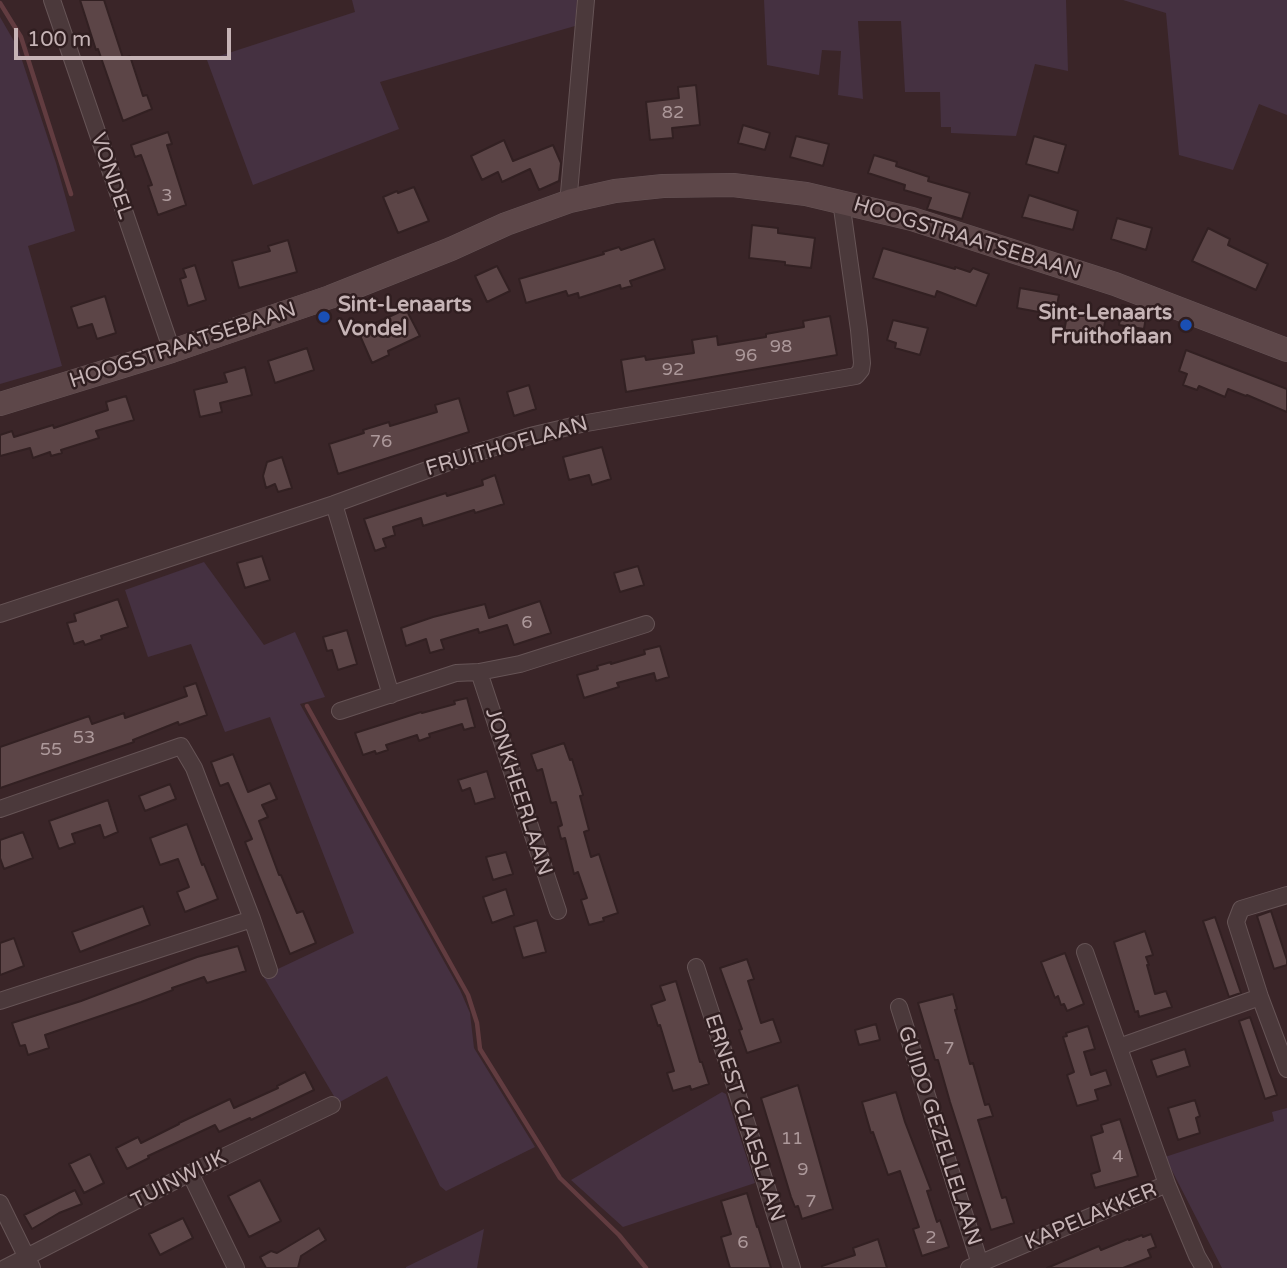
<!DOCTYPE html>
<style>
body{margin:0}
#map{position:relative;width:1287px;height:1268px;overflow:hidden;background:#3a2528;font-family:"Varela Round",sans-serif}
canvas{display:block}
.scale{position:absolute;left:14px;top:28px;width:217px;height:32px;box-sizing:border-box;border:4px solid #c6b4b6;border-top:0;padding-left:9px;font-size:21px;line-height:24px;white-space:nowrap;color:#c6b4b6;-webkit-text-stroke:5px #301e20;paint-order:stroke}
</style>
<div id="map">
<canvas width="1287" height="1268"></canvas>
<div class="scale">100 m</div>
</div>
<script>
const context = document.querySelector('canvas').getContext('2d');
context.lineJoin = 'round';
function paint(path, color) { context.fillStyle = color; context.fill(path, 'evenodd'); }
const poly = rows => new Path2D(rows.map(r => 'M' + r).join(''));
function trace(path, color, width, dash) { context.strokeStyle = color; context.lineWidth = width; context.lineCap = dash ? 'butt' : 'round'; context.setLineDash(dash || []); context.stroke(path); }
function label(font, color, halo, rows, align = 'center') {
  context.font = font + ' "Varela Round",sans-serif'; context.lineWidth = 5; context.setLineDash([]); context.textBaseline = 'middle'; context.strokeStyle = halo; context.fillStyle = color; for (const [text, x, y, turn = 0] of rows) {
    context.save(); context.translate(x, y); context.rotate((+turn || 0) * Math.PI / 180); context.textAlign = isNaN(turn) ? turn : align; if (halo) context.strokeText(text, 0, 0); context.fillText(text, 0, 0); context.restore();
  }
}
const green = poly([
 [352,0,577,0,575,26,380,82,399,129,253,185,207,60,355,12],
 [764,0,1066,0,1068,71,1035,64,1016,136,951,133,951,127,941,127,940,92,905,92,901,21,858,21,863,99,838,95,841,51,822,50,819,75,767,65],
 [1123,0,1287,0,1287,115,1259,104,1233,170,1179,155,1166,13],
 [0,17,18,48,56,163,75,231,28,246,62,366,0,384],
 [204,562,264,645,295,632,325,697,300,704,460,990,470,1013,474,1048,535,1147,446,1191,440,1186,387,1076,338,1103,263,976,354,933,270,717,225,732,191,644,148,657,125,590],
 [722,1092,726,1094,755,1183,623,1227,571,1180],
 [1287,1108,1287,1268,1222,1268,1165,1157,1274,1121,1272,1112],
 [484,1229,477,1268,406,1268,406,1267]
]);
const stream = poly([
 [0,3,21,37,71,194],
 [307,706,468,995,477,1023,480,1049,560,1178,619,1235,646,1268]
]);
const building = poly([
 [80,0,104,0,123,58,130,56,143,96,147,95,152,109,123,121,98,49,96,50,80,0],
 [696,85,700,125,672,128,673,138,650,140,646,102,679,98,678,87,696,85],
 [743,125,770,133,765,150,738,143,743,125],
 [168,132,172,144,167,145,186,205,158,215,148,186,152,185,141,155,135,157,131,145,168,132],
 [796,136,829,144,823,166,790,157,796,136],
 [1034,136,1066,145,1058,173,1026,164,1034,136],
 [504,140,513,161,553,145,561,163,559,181,539,190,530,169,502,182,498,172,482,180,471,156,504,140],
 [874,155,897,162,896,166,929,177,928,181,970,193,962,219,927,209,931,198,904,190,905,185,868,173,874,155],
 [414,187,429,221,398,233,383,197,397,191,398,193,414,187],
 [1029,195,1078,211,1073,230,1022,217,1029,195],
 [1117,218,1152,228,1146,250,1111,239,1117,218],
 [752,225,778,228,778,233,815,238,811,268,785,265,785,262,749,258,752,225],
 [1208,228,1230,239,1228,245,1268,264,1256,290,1192,261,1208,228],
 [654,239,665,269,630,281,632,286,621,289,620,285,579,298,578,293,568,296,566,291,526,303,519,279,604,254,603,252,619,247,621,250,654,239],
 [288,240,297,272,239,288,232,261,270,251,268,246,288,240],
 [883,248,955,269,955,267,970,272,973,268,989,274,976,306,937,291,935,297,873,278,883,248],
 [195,265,206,300,188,306,180,279,186,277,183,269,195,265],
 [497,266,510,291,487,302,475,276,497,266],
 [1020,288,1059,295,1055,315,1017,308,1020,288],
 [105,296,116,333,97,339,92,324,78,328,71,307,105,296],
 [1122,305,1138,308,1147,311,1144,329,1119,325,1122,305],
 [406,309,420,336,388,351,389,355,372,363,358,331,406,309],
 [1068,310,1106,317,1102,338,1064,332,1068,310],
 [830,316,837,355,626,392,621,360,645,356,646,360,694,353,692,340,717,336,718,345,766,337,766,334,804,327,803,321,830,316],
 [893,320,928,328,920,355,895,348,896,343,887,340,893,320],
 [307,348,314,370,275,383,268,361,307,348],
 [1186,350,1287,389,1287,412,1247,395,1246,396,1228,389,1225,397,1199,386,1197,390,1183,385,1187,374,1179,371,1186,350],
 [245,367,252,395,220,403,222,412,200,417,194,390,227,382,224,373,245,367],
 [529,385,536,409,514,416,507,392,529,385],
 [126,396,134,420,96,431,99,438,61,450,62,453,51,456,50,452,33,458,30,448,0,456,0,435,12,431,14,437,53,425,54,428,108,410,106,402,126,396],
 [459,398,469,432,338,474,329,444,364,433,363,430,389,422,390,426,437,412,435,405,459,398],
 [602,447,611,479,592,485,589,475,569,480,563,457,602,447],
 [282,457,292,488,278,492,275,484,266,488,263,476,267,462,282,457],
 [495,475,504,504,475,513,474,510,423,526,421,518,393,527,395,535,383,539,386,547,375,551,364,519,446,493,447,496,483,485,482,480,495,475],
 [262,556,270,580,245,588,237,563,262,556],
 [638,566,644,585,620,592,614,573,638,566],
 [118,599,128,627,101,636,102,639,85,645,83,641,74,644,67,623,76,621,74,614,118,599],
 [540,601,551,633,514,645,507,625,479,633,478,629,441,640,444,649,430,653,426,639,406,646,401,628,433,617,485,604,489,618,540,601],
 [347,630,357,664,338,670,332,650,327,651,323,637,347,630],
 [660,646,669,677,656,681,654,673,617,683,619,687,584,698,577,675,598,669,597,666,611,662,611,664,645,654,644,650,660,646],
 [196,683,207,715,179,725,178,722,133,740,134,742,0,788,0,747,89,716,92,724,124,713,125,718,187,696,184,687,196,683],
 [467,698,475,727,464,730,462,724,429,734,430,737,419,741,417,735,386,745,388,750,376,754,375,751,363,755,355,733,421,712,422,713,455,704,454,701,467,698],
 [564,743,570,760,572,759,583,795,580,796,589,830,584,832,591,857,599,854,618,913,603,918,604,921,589,925,581,900,587,898,578,872,574,874,565,838,561,839,558,827,562,825,556,802,551,803,542,769,537,771,531,754,564,743],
 [233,754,248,792,270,783,277,799,262,805,268,817,259,821,279,875,281,875,297,913,303,911,316,943,290,954,245,842,252,839,228,783,220,786,211,762,233,754],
 [487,771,495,798,475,804,470,788,462,791,458,780,487,771],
 [170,784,176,799,145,811,139,796,170,784],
 [108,800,118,832,104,838,100,825,72,834,75,843,59,849,49,821,108,800],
 [187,824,202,865,204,864,218,899,185,912,177,892,189,887,178,859,160,865,150,838,187,824],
 [23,832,33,858,4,869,0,858,0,840,23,832],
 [506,852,513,874,493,880,486,857,506,852],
 [506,889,514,915,492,923,483,897,506,889],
 [143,906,150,925,80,952,72,932,143,906],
 [1271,911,1287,960,1287,965,1274,969,1257,916,1271,911],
 [1215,917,1241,993,1229,997,1203,921,1215,917],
 [537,920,546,952,523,958,514,927,537,920],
 [1145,931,1153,955,1146,957,1149,965,1147,965,1155,994,1166,991,1172,1007,1139,1017,1138,1011,1135,1012,1114,942,1145,931],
 [14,938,24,966,0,975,0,943,14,938],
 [238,946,246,971,207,983,204,977,172,988,173,990,141,1002,45,1035,49,1048,28,1055,25,1045,20,1046,12,1023,81,1001,197,957,238,946],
 [1065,953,1084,1004,1067,1011,1064,1004,1061,1005,1058,996,1055,998,1041,962,1065,953],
 [747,959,754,979,748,981,761,1023,773,1019,781,1042,747,1053,739,1030,742,1029,720,968,747,959],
 [676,981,700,1062,702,1062,709,1084,691,1090,690,1086,673,1091,667,1073,674,1071,660,1025,658,1026,651,1005,665,1000,660,986,676,981],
 [953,994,957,1009,955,1010,970,1064,973,1063,985,1105,989,1104,993,1116,978,1120,1002,1198,1006,1197,1014,1223,991,1230,950,1102,938,1060,935,1060,918,1003,953,994],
 [1250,1017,1277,1095,1265,1099,1239,1021,1250,1017],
 [876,1024,880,1040,859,1045,855,1030,876,1024],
 [1088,1026,1095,1049,1084,1052,1091,1075,1106,1070,1111,1085,1095,1090,1098,1100,1077,1106,1067,1075,1074,1072,1063,1037,1067,1036,1066,1033,1088,1026],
 [1185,1049,1190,1066,1157,1077,1151,1060,1185,1049],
 [305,1072,314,1090,251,1120,250,1118,219,1132,215,1125,148,1156,149,1158,127,1169,116,1148,138,1137,141,1143,179,1124,179,1123,230,1099,234,1108,278,1088,277,1086,305,1072],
 [798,1085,833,1209,802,1219,798,1206,795,1207,791,1197,761,1098,798,1085],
 [896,1092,905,1122,931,1190,927,1191,937,1222,940,1220,949,1247,922,1256,913,1229,919,1227,900,1171,888,1175,873,1132,871,1133,862,1102,896,1092],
 [1195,1100,1200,1116,1196,1118,1200,1133,1178,1140,1168,1108,1195,1100],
 [1120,1119,1138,1176,1095,1188,1091,1174,1100,1171,1091,1136,1103,1132,1101,1125,1120,1119],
 [90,1154,104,1183,84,1193,69,1164,90,1154],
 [260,1180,281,1221,249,1237,228,1196,260,1180],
 [75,1190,82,1204,59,1213,32,1229,24,1215,75,1190],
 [747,1193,757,1227,758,1226,771,1268,730,1268,721,1237,731,1234,721,1201,747,1193],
 [183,1218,193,1238,160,1255,149,1234,183,1218],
 [319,1228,326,1240,301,1256,298,1268,266,1268,260,1257,271,1251,277,1253,319,1228],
 [1151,1234,1156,1247,1148,1250,1151,1257,1123,1268,1047,1268,1099,1246,1101,1250,1128,1239,1129,1240,1142,1235,1143,1237,1151,1234],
 [878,1239,887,1268,822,1268,822,1266,855,1255,853,1248,878,1239]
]);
const minor = poly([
 [52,0,172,351],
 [570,201,569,193,586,0],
 [334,504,391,695],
 [0,614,334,504,460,458,530,436,581,424,856,376,861,370,862,363,859,330,841,201],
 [479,672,558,911],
 [340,711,456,673,479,672,520,664,646,624],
 [0,809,181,746,194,768,252,919,269,970],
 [1085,952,1167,1184,1197,1256,1204,1268],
 [696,967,733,1080,792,1268],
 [1260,997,1236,922,1241,909,1287,895],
 [0,1001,252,919],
 [899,1007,980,1264],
 [1119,1047,1260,997,1287,1069],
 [190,1173,236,1268],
 [0,1203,32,1268],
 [5,1268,190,1173,332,1105],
 [969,1268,1167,1184]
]);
const secondary = poly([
 [0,404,172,351,330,297,451,249,506,224,570,201,615,191,663,186,733,185,806,194,912,219,1115,284,1287,350]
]);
const markers = [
 [324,317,7,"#1a4fb4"],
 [1186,325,7,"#1a4fb4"]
];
const numberNames = [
 ["82",673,113],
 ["3",167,196],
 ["98",781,347],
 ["96",746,356],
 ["92",673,370],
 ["76",381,442],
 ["6",527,623],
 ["53",84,738],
 ["55",51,750],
 ["7",949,1049],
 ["11",792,1139],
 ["4",1118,1157],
 ["9",803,1170],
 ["7",811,1202],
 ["2",931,1238],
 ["6",743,1243]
];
const streetNames = [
 ["VONDEL",111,176,71],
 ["HOOGSTRAATSEBAAN",967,239,17],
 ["HOOGSTRAATSEBAAN",183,346,-18],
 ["FRUITHOFLAAN",507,447,-16],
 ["JONKHEERLAAN",518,792,72],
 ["ERNEST CLAESLAAN",744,1118,72],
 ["GUIDO GEZELLELAAN",939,1136,72],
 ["TUINWIJK",179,1180,-27],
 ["KAPELAKKER",1091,1217,-23]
];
const poiNames = [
 ["Sint-Lenaarts",338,305],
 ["Vondel",338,329],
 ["Sint-Lenaarts",1172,313,"right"],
 ["Fruithoflaan",1172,337,"right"]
];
paint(green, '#453141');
trace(stream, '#623c40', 4.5);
paint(building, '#5c4547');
trace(building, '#322022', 2);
trace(minor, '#665456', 18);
trace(secondary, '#665456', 24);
trace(minor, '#4b393b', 16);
trace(secondary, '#5d4749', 23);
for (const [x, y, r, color] of markers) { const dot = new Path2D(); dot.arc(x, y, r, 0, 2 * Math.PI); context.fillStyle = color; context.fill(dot); trace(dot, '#301e20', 2.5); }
label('18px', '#ac989a', null, numberNames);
label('21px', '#c6b4b6', '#301e20', streetNames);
label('bold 21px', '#c6b4b6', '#301e20', poiNames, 'left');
</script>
